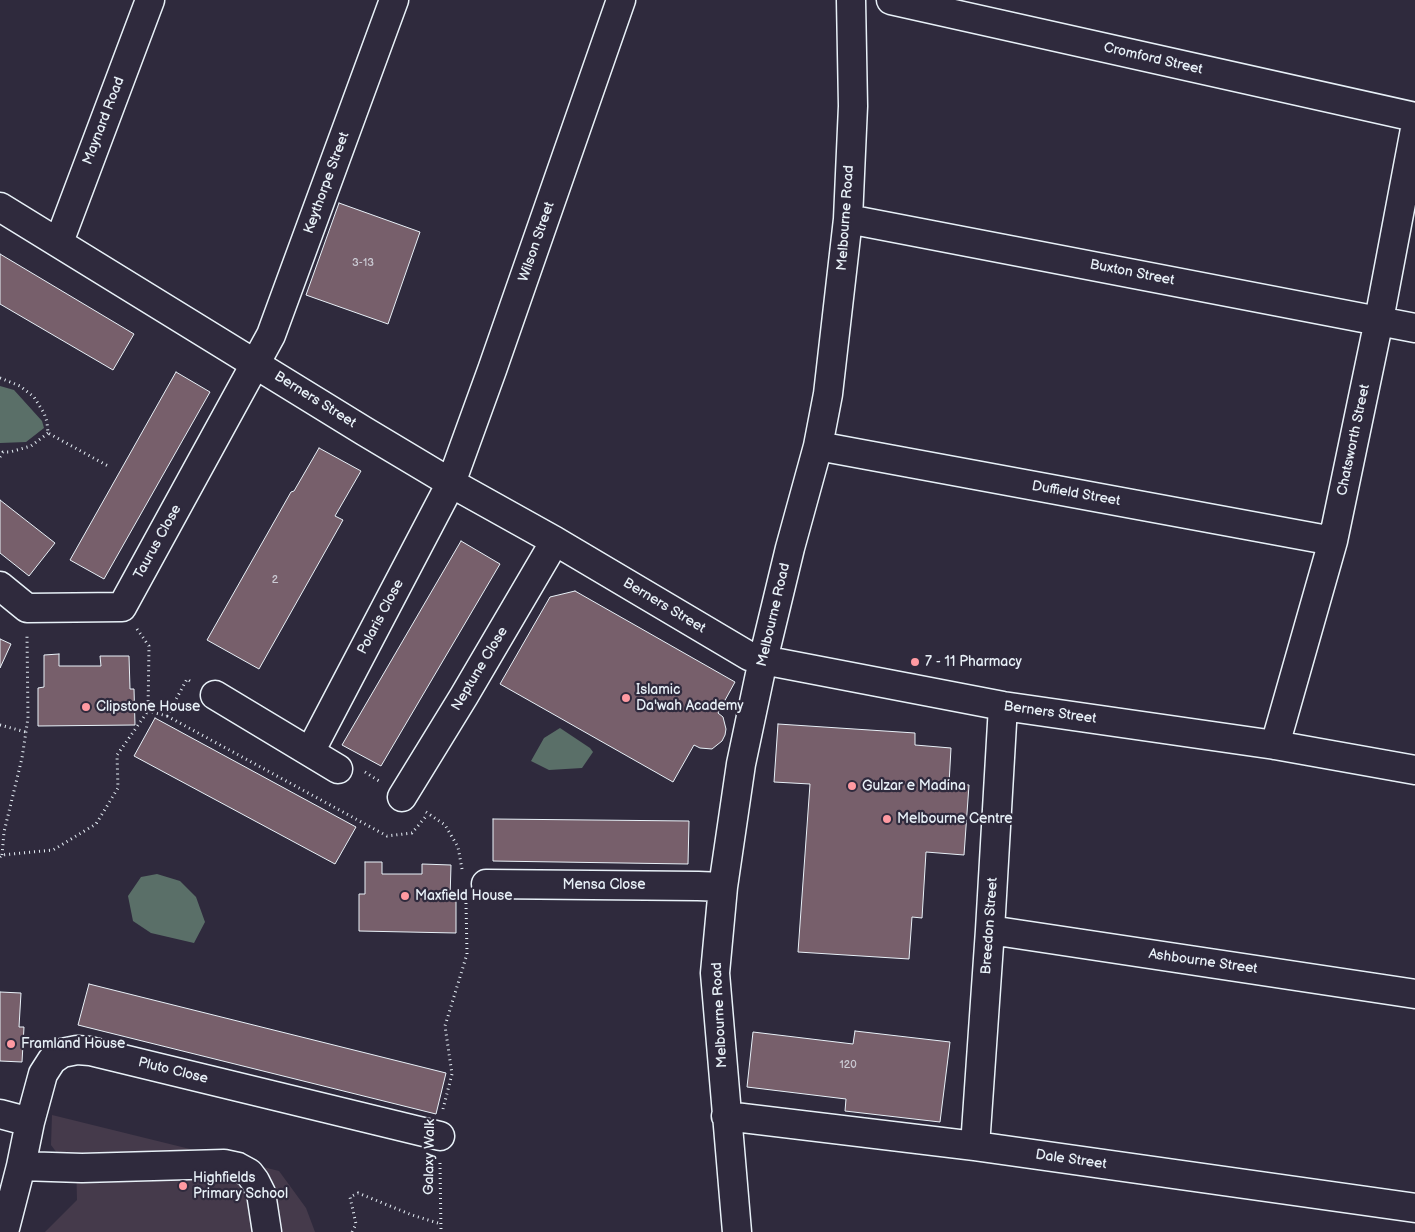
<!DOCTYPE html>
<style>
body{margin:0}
canvas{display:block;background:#2f2a3d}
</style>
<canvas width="1415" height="1232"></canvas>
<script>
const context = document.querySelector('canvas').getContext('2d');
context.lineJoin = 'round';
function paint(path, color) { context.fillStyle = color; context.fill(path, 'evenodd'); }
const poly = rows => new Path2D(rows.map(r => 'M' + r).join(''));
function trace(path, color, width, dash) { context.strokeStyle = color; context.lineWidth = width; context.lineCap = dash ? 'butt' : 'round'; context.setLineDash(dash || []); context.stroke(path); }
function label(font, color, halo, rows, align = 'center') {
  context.font = font + ' "Balsamiq Sans",sans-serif'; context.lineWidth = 4.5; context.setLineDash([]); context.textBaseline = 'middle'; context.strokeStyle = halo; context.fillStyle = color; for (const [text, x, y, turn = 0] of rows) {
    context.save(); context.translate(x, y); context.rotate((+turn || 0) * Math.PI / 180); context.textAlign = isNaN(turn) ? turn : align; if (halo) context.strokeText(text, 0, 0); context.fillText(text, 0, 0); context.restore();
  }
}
const built = poly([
 [52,1115,279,1171,306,1208,315,1232,45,1232,77,1200,76,1159,61,1156,57,1153,51,1145]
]);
const green = poly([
 [0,386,14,390,42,421,44,428,26,442,0,443],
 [560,728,590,748,593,752,582,768,549,770,531,761,544,738],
 [157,874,180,881,196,897,205,922,194,943,151,933,133,921,128,896,141,877]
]);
const building = poly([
 [339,203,420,232,388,324,306,295,339,203],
 [0,254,134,334,113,370,0,304,0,254],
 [176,372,210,392,104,579,70,560,176,372],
 [319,448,361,471,335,516,343,520,259,669,207,640,291,492,294,491,319,448],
 [0,500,55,543,29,576,0,553,0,500],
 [461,541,500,564,381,766,342,745,461,541],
 [575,591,735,682,718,713,723,717,726,729,725,735,722,741,712,749,700,748,694,745,673,782,500,684,550,597,575,591],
 [0,639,11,644,0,668,0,639],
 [59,654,59,666,101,666,100,656,129,656,130,689,134,689,135,725,38,726,38,688,44,687,44,655,59,654],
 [155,718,356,827,335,864,134,756,155,718],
 [778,724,915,733,915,745,951,748,949,784,969,785,964,855,926,852,922,918,912,917,909,959,798,952,810,784,774,782,778,724],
 [493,819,689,821,688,864,493,861,493,819],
 [365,862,382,862,382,874,422,874,422,864,451,865,450,899,456,899,456,933,359,931,359,894,365,894,365,862],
 [89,984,446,1073,436,1114,78,1025,89,984],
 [0,992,21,993,19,1027,24,1027,22,1062,0,1061,0,992],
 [855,1031,950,1042,940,1122,845,1111,846,1099,747,1087,753,1032,853,1044,855,1031]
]);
const path = poly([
 [0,378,20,386,34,397,44,413,47,422,48,433,108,466],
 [0,457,3,452,10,452,31,446,48,433],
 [137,629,149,646,148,711,167,716,187,679,190,681],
 [167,716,387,836,412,833,427,815],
 [0,725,26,732],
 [365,772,379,781],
 [426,812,445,825,458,847,462,869],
 [2,855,4,832,22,758,28,718,27,636],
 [0,857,2,855,53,850,96,824,118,788,117,755,148,711],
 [443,1109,452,1074,445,1026,467,954,466,903],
 [440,1163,441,1232],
 [352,1232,356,1224,350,1197,358,1193,412,1215,441,1224]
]);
const minor = poly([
 [891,0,1415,117],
 [0,207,364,431,451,483,555,541,749,656,763,660,1003,706,1275,745,1415,770],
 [848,219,1415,328],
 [59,242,150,0],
 [818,446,1333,541],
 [0,586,27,608,122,607,271,335,394,0],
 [215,695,338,769],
 [1275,745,1333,541,1379,320,1415,129],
 [310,752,451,483,492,370,621,0],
 [402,797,464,696,555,541],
 [486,884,698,886,723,887],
 [990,930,1415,994],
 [0,1114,30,1122],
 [726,1116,975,1146,1415,1208],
 [975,1146,990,930,1003,706],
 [21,1166,82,1168,224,1164,238,1167,249,1173,255,1181,261,1193,267,1232],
 [4,1232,21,1166,30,1122,43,1074,52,1060,62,1053,77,1050,90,1051,440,1136],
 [737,1232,715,973,723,887,741,764,763,660,790,548,818,446,828,394,848,219,853,106,851,0]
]);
const markers = [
 [915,662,5,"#ff9aa2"],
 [626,698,5,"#ff9aa2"],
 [86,707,5,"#ff9aa2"],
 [852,786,5,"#ff9aa2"],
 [887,819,5,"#ff9aa2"],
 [405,896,5,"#ff9aa2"],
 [11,1044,5,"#ff9aa2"],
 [183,1186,5,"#ff9aa2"]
];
const numberNames = [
 ["3-13",363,263],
 ["2",275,580],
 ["120",848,1065]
];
const streetNames = [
 ["Cromford Street",1153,59,13],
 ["Maynard Road",104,121,-69],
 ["Keythorpe Street",327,183,-70],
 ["Melbourne Road",846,218,-86],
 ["Wilson Street",537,242,-71],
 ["Buxton Street",1132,273,11],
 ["Berners Street",315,400,32],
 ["Chatsworth Street",1354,440,-78],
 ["Duffield Street",1076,494,10],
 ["Taurus Close",158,542,-61],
 ["Berners Street",664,606,31],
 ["Melbourne Road",774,615,-77],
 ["Polaris Close",381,617,-62],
 ["Neptune Close",480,669,-59],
 ["Berners Street",1050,713,8],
 ["Mensa Close",604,885],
 ["Breedon Street",990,926,-86],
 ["Ashbourne Street",1203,962,8],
 ["Melbourne Road",720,1015,-93],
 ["Pluto Close",173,1071,14],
 ["Galaxy Walk",430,1157,-89],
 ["Dale Street",1071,1160,8]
];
const poiNames = [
 ["7 - 11 Pharmacy",925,662],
 ["Islamic",636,690],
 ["Da'wah Academy",636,706],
 ["Clipstone House",96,707],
 ["Gulzar e Madina",862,786],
 ["Melbourne Centre",897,819],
 ["Maxfield House",415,896],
 ["Framland House",21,1044],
 ["Highfields",193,1178],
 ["Primary School",193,1194]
];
paint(built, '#453a4b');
paint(green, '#5a6f68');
paint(building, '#775f6b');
trace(building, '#e8f1f8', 1);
trace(minor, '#e8f1f8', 31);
trace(path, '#e8f1f8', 3, [1, 4]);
trace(minor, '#2f2a3d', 28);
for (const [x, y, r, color] of markers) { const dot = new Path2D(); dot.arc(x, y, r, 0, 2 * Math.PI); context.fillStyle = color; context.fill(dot); trace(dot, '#2f2a3d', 2); }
label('11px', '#ccccd5', null, numberNames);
label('14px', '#e8f1f8', '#2f2a3d', streetNames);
label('14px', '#e8f1f8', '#2f2a3d', poiNames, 'left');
</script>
